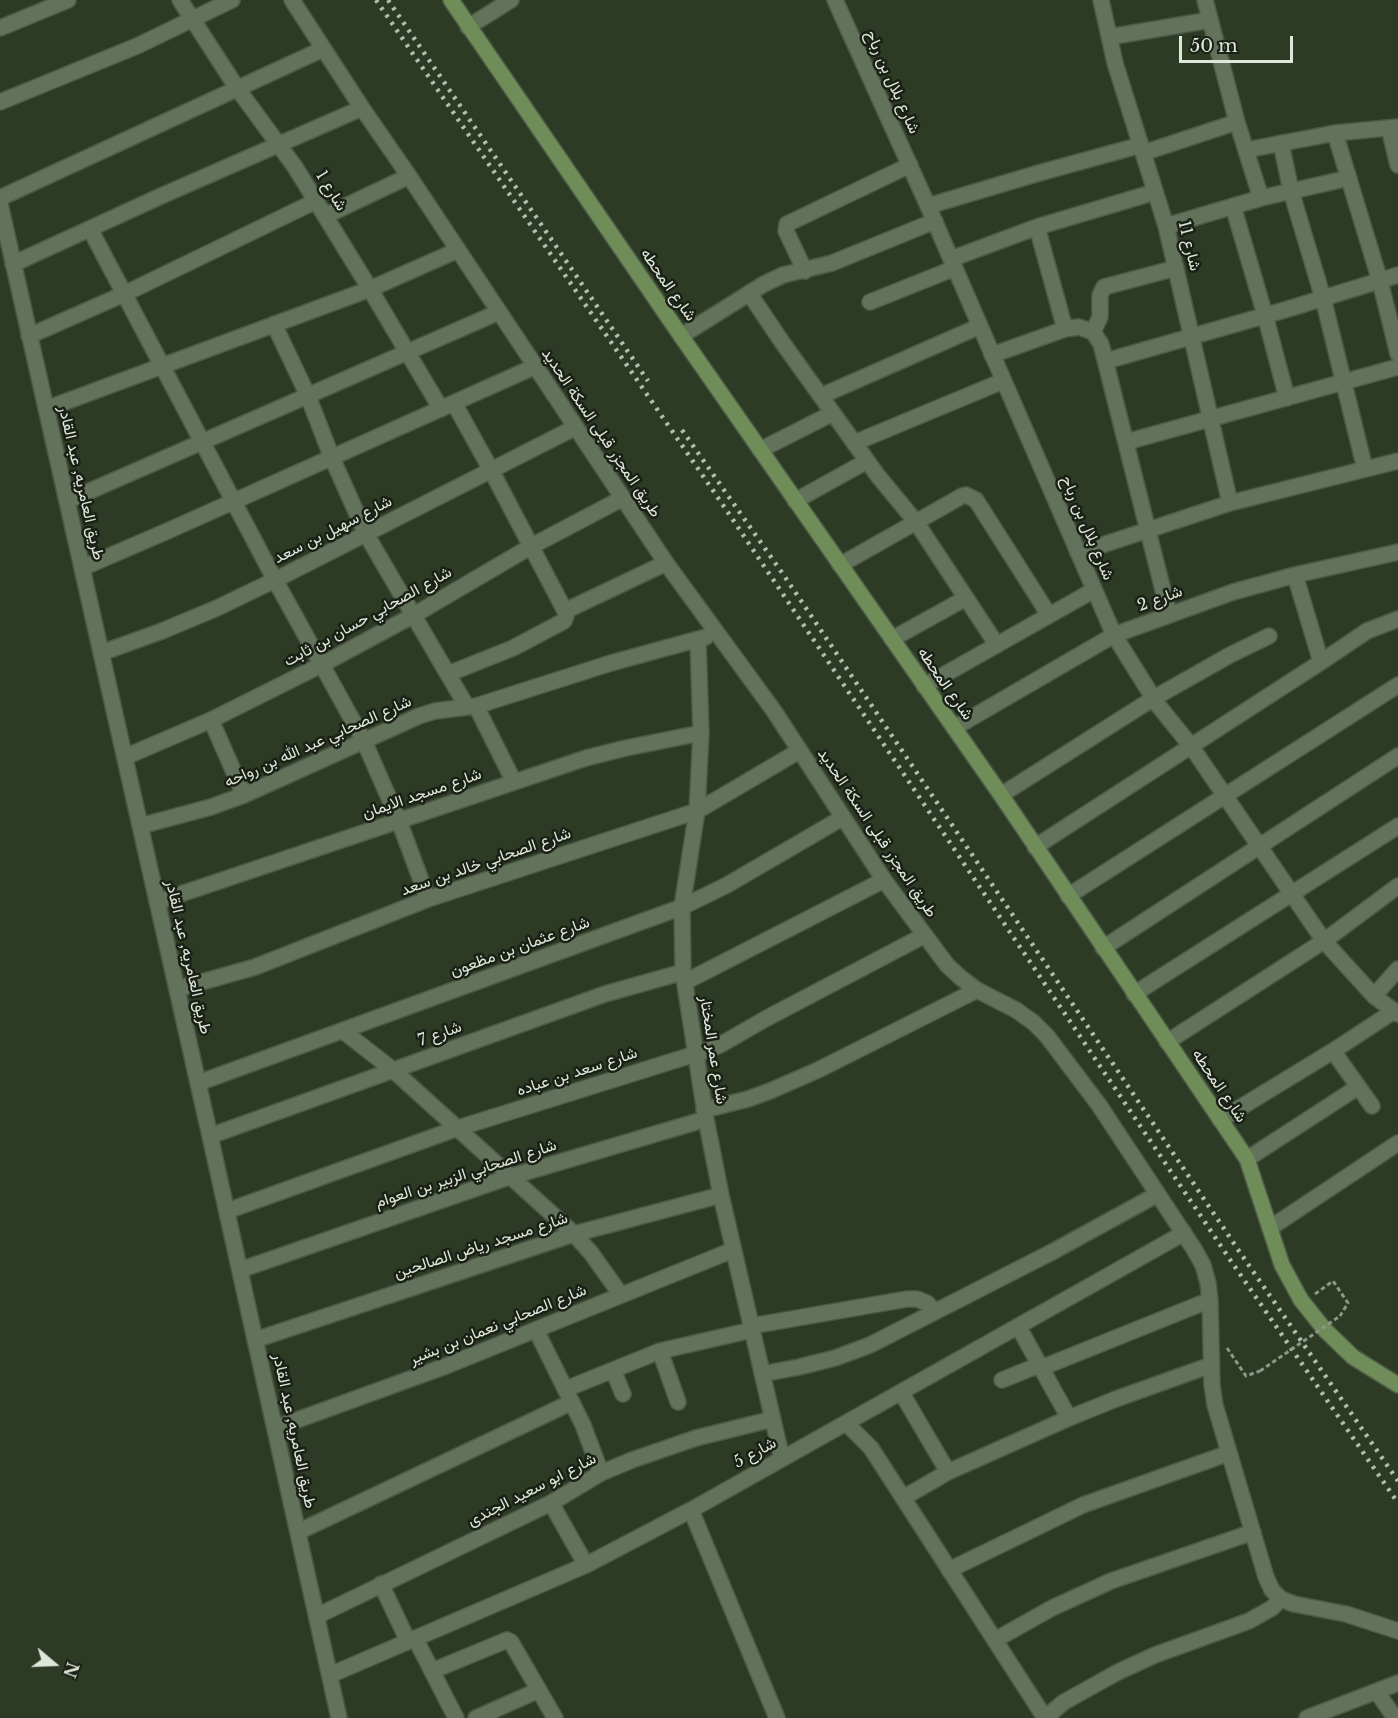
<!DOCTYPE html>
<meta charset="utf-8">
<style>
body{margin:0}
#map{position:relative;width:1398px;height:1718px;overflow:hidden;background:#2d3b25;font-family:"Libre Baskerville",serif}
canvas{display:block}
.north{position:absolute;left:24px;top:1634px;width:60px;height:60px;-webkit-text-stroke:4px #1a2016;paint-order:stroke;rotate:109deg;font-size:16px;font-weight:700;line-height:24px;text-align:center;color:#dee7d9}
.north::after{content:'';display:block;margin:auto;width:21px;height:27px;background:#dee7d9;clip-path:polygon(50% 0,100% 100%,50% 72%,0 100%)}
.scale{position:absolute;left:1179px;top:36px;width:114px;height:27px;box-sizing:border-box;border:3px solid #dee7d9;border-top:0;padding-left:8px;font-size:18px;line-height:21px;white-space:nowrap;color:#dee7d9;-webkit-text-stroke:4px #1a2016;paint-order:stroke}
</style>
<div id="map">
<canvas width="1398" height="1718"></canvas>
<div class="north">N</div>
<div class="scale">50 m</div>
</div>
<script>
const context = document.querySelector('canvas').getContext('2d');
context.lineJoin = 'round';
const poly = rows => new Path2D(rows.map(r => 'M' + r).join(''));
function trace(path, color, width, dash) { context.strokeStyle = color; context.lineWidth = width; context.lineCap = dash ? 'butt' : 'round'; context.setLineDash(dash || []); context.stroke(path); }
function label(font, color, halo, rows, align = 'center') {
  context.font = font + ' "Libre Baskerville",Vazirmatn,serif'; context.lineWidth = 5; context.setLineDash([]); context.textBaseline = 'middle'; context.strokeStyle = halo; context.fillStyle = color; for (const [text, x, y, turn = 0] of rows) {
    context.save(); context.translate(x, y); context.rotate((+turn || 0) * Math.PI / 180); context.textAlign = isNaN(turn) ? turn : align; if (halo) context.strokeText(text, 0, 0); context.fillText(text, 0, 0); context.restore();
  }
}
const path = poly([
 [1315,1294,1333,1281,1348,1303,1340,1316],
 [1227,1348,1246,1376,1260,1371]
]);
const street = poly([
 [180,0,237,88,295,167,370,289,441,409],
 [292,0,362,108,409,176,666,563,774,711,884,880,947,965,961,978,977,990,1016,1010,1033,1022,1047,1036,1099,1105,1194,1249,1203,1265,1208,1283,1210,1300,1212,1385,1215,1405,1266,1577,1272,1590,1281,1599,1294,1604,1346,1614,1398,1631],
 [835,0,928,206,1114,635,1157,704,1191,746,1324,941,1374,996,1398,1014],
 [1101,0,1115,63,1166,226,1230,503],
 [1205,0,1237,122,1261,198],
 [468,27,511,0],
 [0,28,68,0],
 [1109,37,1210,20],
 [0,102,137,46,232,0],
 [1389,128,1398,165],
 [1335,133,1380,281,1398,354],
 [1281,143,1291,191,1323,298,1365,469],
 [1246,150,1335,133,1398,127],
 [1143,153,1237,122],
 [0,198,323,49],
 [0,204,210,1136,339,1718],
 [928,206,1039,173,1141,145],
 [1233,206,1265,315,1287,398],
 [325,216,409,176],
 [1166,226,1261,198,1349,178],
 [1037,227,1065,329],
 [90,229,275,580,364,741,399,821,428,899],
 [951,259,1037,227,1155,192],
 [13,264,161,196,362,108],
 [805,271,786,231,787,224,910,165],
 [749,293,782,342,878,476,916,522,997,645],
 [870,302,955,268],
 [274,324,308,396,332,458,366,534,467,707],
 [1093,332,1100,317,1100,295,1104,287,1176,268],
 [29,336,124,294,316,201],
 [681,336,764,284,783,275,832,263,935,221],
 [992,355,1065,329,1079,327,1093,332,1101,344,1169,614],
 [1106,361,1288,309,1398,275],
 [821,396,980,326],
 [46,409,370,289,458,250],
 [1126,442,1398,367],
 [854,443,1003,381],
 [760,450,833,413],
 [67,501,499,312],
 [795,501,867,461],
 [1078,553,1230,503,1398,461],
 [840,565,962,496,966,495,976,500,1049,615],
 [82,568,172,529,536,366],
 [1295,575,1321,662],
 [565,611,666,563],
 [892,639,966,598],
 [698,640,701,733,697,811,682,907,683,972,706,1119,721,1195,782,1459],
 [101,653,162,631,217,608,275,580,576,427],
 [448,674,513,648,564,621,566,616,565,611,491,470,454,403],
 [924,686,1094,590],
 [476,706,514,782],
 [211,720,244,795],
 [954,728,1114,635,1233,592,1295,575,1398,552],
 [125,757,211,720,323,664,414,615,530,547,623,498],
 [1001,795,1154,698,1230,655,1269,636],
 [140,826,211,807,244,795,419,716,435,711,476,706,611,663,706,637],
 [1035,847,1321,662,1367,631,1398,619],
 [1068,896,1398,685],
 [157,902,586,758,626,748,701,733],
 [1103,948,1398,756],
 [685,982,884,880],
 [177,989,255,967,428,899,697,811,799,751],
 [1134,994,1398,826],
 [1374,996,1398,969],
 [343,1031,393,1070,574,1234,591,1253,621,1295],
 [1167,1042,1324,941,1398,886],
 [1333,1051,1372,1106],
 [198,1083,682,907,727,885,842,818],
 [704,1110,748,1099,770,1091,818,1070,977,990],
 [1220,1120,1333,1051,1394,1011],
 [210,1136,605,994,683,972],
 [1247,1159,1358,1087],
 [227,1211,458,1128,708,1050,720,1045,767,1018,925,935],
 [1270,1228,1398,1143],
 [240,1270,506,1178,706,1119],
 [751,1326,907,1299,917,1299,927,1303,935,1311],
 [1018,1326,1069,1418],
 [536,1330,583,1425,601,1473],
 [255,1340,574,1234,721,1195],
 [660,1351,678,1402],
 [1041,1368,1210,1300],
 [613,1370,623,1394],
 [762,1374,799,1367,835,1358,870,1345,1052,1252,1158,1194],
 [1002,1380,1039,1365],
 [566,1389,660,1351,752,1330],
 [901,1392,948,1472],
 [846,1423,871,1448,1045,1718],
 [275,1428,446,1366,733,1250],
 [903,1498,948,1472,1069,1418,1116,1399,1211,1365],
 [551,1503,586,1565],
 [691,1510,777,1718],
 [298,1532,572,1402],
 [949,1570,1083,1505,1229,1453],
 [381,1584,408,1641],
 [317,1616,551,1503,601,1473,632,1460,696,1438,773,1419],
 [415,1638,456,1718],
 [995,1640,1052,1608,1111,1581,1253,1532],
 [432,1671,507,1640,511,1642,555,1718],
 [330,1675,586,1565,691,1510,1184,1233],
 [1377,1692,1395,1718],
 [476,1718,539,1690],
 [1045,1718,1064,1702,1118,1672,1155,1655,1249,1621,1272,1608,1281,1599],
 [1307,1718,1398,1683]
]);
const secondary = poly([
 [451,0,681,336,1001,795,1247,1159,1282,1265,1301,1300,1325,1330,1353,1357,1398,1385]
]);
const rail = poly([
 [376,0,725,508,1233,1264,1398,1503],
 [388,0,648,381],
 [682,430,785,577,1239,1251,1398,1481]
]);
const pathBridge = poly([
 [1260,1371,1340,1316]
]);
const streetNames = [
 ["شارع بلال بن رباح",892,82,66],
 ["شارع 1",331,191,58],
 ["شارع 11",1189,246,76],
 ["شارع المحطه",668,285,55],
 ["طريق المجزر قبلى السكة الحديد",601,433,56],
 ["طريق العامريه, عبد القادر",81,483,77],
 ["شارع بلال بن رباح",1087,528,67],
 ["شارع سهيل بن سعد",333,530,-27],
 ["شارع 2",1160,599,-20],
 ["شارع الصحابي حسان بن ثابت",368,617,-29],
 ["شارع المحطه",945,684,55],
 ["شارع الصحابي عبد الله بن رواحه",318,742,-24],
 ["شارع مسجد الايمان",422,794,-19],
 ["طريق المجزر قبلى السكة الحديد",877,833,56],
 ["شارع الصحابي خالد بن سعد",486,862,-19],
 ["شارع عثمان بن مظعون",520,947,-20],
 ["طريق العامريه, عبد القادر",188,957,77],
 ["شارع 7",440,1034,-20],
 ["شارع عمر المختار",713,1050,81],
 ["شارع سعد بن عباده",577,1072,-18],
 ["شارع المحطه",1219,1086,56],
 ["شارع الصحابي الزبير بن العوام",466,1174,-18],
 ["شارع مسجد رياض الصالحين",481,1246,-18],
 ["شارع الصحابي نعمان بن بشير",498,1325,-22],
 ["طريق العامريه, عبد القادر",294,1431,78],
 ["شارع 5",755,1453,-29],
 ["شارع ابو سعيد الجندى",532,1490,-27]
];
trace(street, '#4d5946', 18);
trace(secondary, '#4d5946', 18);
trace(path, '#8c9785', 3, [4.5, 3]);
trace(street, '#63725a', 15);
trace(secondary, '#6f8d59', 15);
trace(rail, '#b3bdad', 4.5, [3, 6]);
trace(pathBridge, '#8c9785', 3, [4.5, 3]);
label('16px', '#dee7d9', '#1a2016', streetNames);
</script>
